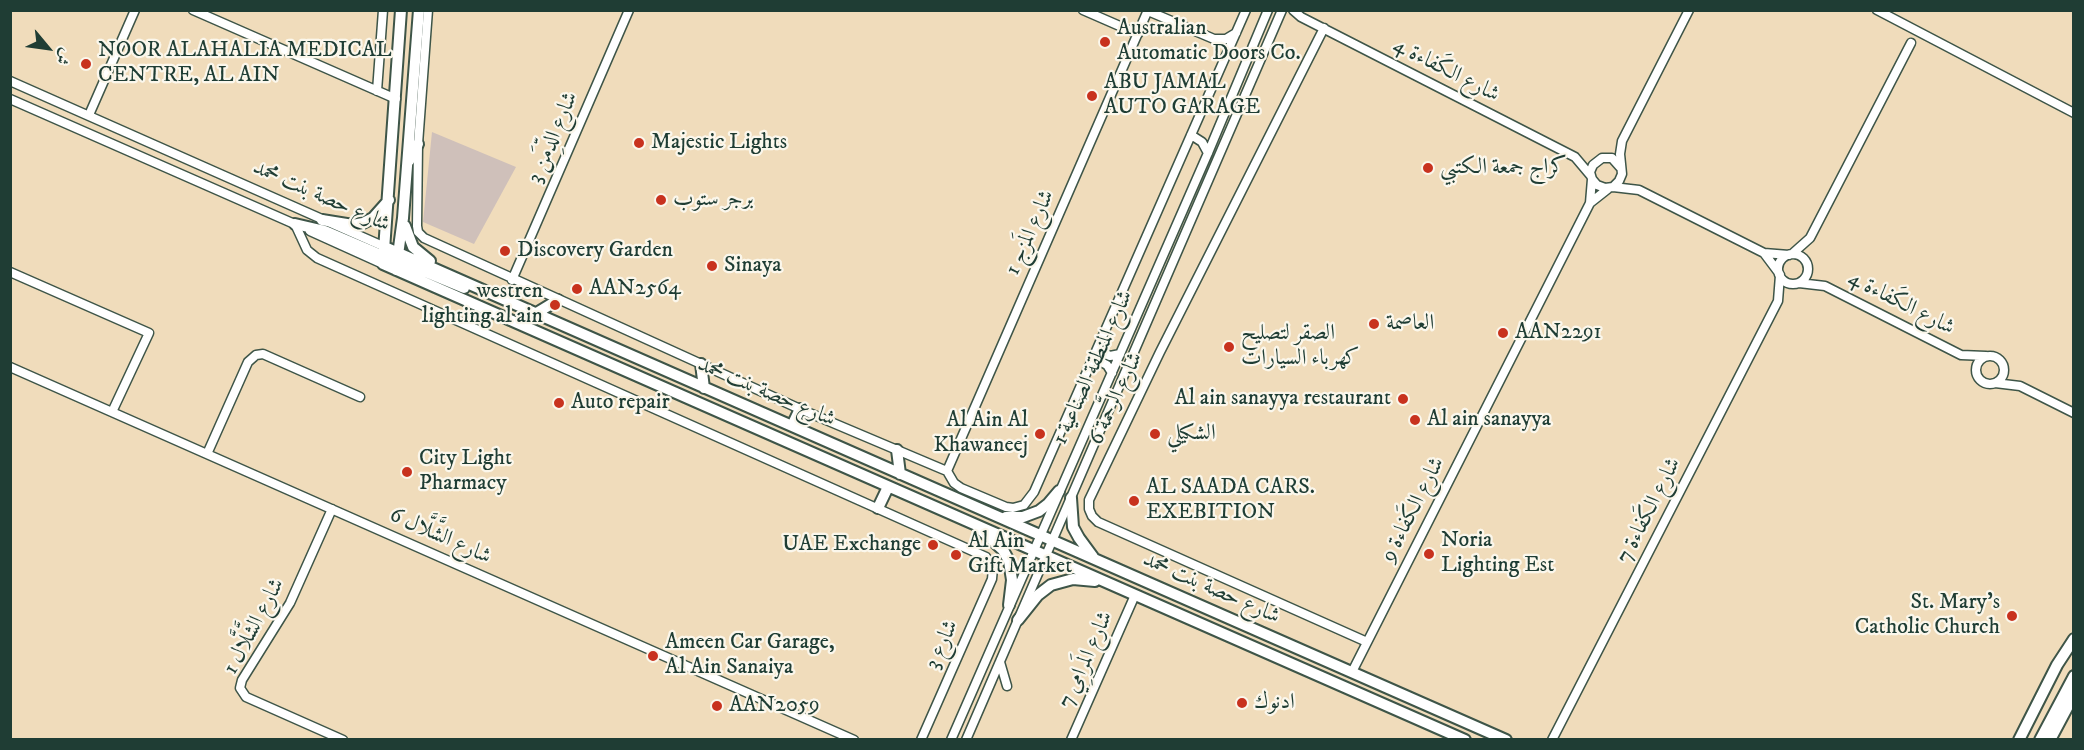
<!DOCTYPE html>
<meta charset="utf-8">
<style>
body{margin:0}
#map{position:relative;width:2084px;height:750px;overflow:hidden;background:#f0dcbb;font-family:"IM FELL DW Pica",Amiri,serif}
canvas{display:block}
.frame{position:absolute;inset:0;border:12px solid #1f3d34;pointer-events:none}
.north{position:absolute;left:18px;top:18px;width:60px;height:60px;-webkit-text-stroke:4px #fbf7ec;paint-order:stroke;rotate:119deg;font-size:16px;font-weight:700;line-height:24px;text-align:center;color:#1f3d34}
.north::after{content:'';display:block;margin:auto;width:21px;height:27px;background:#1f3d34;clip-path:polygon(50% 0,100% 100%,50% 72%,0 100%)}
</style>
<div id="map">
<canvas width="2084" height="750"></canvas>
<div class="frame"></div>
<div class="north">ش</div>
</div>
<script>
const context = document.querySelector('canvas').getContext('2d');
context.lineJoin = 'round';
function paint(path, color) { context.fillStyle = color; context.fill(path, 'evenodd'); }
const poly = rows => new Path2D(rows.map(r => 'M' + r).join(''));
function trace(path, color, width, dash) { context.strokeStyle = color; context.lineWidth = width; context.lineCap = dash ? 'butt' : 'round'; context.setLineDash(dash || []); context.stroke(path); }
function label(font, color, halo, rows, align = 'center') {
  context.font = font + ' "IM FELL DW Pica",Amiri,serif'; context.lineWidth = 4.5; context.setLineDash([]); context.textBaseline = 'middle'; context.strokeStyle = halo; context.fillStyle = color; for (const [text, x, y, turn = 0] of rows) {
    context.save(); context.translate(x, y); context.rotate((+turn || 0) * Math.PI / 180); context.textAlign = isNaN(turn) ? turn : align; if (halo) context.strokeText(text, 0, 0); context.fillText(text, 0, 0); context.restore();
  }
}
const industrial = poly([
 [432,132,516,167,474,244,423,222]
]);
const minor = poly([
 [193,10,396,99],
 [428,10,418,144,417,226,418,232,424,238,800,409,942,469,947,471,954,483,961,488,1006,507,1013,508,1024,505,1034,492,1246,10],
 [1083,10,1138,34],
 [1293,10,1301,17,1575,157,1591,176],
 [1877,10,2074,113],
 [1148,11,1214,39,1226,39,1236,33],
 [1324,28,1160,352,1089,500,1089,509,1092,516,1098,522,1367,642],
 [10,81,385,247],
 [377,91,383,10],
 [10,99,299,226],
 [89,115,135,10],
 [1191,135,1202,142,1208,153],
 [1620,167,1612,158,1602,158,1593,165,1590,172,1592,179,1597,185,1605,188,1613,187,1619,181,1622,174,1620,154,1622,141,1689,10],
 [1613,187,1639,190,1764,253,1779,273],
 [1590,203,1609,188],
 [295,224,307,250,317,258,986,557,993,568,992,579,921,740],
 [310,231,383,264],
 [1764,253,1789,255],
 [1792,254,1810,238,1911,43],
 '1778 269a15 15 0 1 1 30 0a15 15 0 1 1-30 0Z',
 [10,272,149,333,112,412],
 [512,280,629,10],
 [1799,283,1825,286,1961,355,1986,356],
 [1097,350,1110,356,1120,354],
 '1976 370a14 14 0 1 1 28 0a14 14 0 1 1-28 0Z',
 [1093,358,1107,365,1112,373],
 [10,367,854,740],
 [1995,383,2020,386,2074,413],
 [207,454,248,362,256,355,263,354,360,397],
 [947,471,1148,10],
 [332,509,290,603,242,680,240,688,246,697,343,740],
 [1000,662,1007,686],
 [1352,672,1590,203,1592,179],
 [951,740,1208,153,1268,10],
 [966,740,1282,10],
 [1071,740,1135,595],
 [1552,740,1778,301,1780,275]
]);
const major = poly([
 [409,161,418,144],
 [322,220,353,225,363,223,373,218,389,200],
 [295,224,325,231,381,255,391,256],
 [405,226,413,247,430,261],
 [385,247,1506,740],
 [392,261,404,263,464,288],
 [383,264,1465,740],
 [383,264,401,10],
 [396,270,403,218,419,10],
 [535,314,558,300],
 [701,364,704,388],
 [792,426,800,409],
 [897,450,900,474],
 [1071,498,1073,527,1079,538,1093,557],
 [878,508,888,487],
 [1006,517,1023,517,1039,511,1048,504,1059,491],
 [981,530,1003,550,1009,561,1012,580,1009,605],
 [1018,620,1038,595,1051,585,1073,579,1095,581],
 [2019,740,2057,665,2074,639],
 [2040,740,2074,676],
 [2050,740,2074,695]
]);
const markers = [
 [1105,42,6,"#c8321e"],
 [86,64,6,"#c8321e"],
 [1092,96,6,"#c8321e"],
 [639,143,6,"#c8321e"],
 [1428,168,6,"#c8321e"],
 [661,200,6,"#c8321e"],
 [505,251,6,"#c8321e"],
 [712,266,6,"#c8321e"],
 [577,289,6,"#c8321e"],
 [555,305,6,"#c8321e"],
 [1374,324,6,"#c8321e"],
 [1503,333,6,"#c8321e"],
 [1229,347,6,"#c8321e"],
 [1403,399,6,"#c8321e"],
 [559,403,6,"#c8321e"],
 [1415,420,6,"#c8321e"],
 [1040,434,6,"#c8321e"],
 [1155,434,6,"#c8321e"],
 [407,472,6,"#c8321e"],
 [1134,501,6,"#c8321e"],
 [933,545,6,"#c8321e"],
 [1429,554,6,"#c8321e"],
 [956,555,6,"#c8321e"],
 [2012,616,6,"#c8321e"],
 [653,656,6,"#c8321e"],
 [1242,703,6,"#c8321e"],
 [717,706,6,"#c8321e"]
];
const poiNames = [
 ["Australian",1117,29],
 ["Automatic Doors Co.",1117,54],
 ["NOOR ALAHALIA MEDICAL",98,51],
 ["CENTRE, AL AIN",98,76],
 ["ABU JAMAL",1104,83],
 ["AUTO GARAGE",1104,108],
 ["Majestic Lights",651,143],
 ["كراج جمعة الكتبي",1440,168],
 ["برجر ستوب",673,200],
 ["Discovery Garden",517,251],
 ["Sinaya",724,266],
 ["AAN2564",589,289],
 ["westren",543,292,"right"],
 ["lighting al ain",543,317,"right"],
 ["العاصمة",1386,324],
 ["AAN2291",1515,333],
 ["الصقر لتصليح",1241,334],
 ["كهرباء السيارات",1241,359],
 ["Al ain sanayya restaurant",1391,399,"right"],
 ["Auto repair",571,403],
 ["Al ain sanayya",1427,420],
 ["Al Ain Al",1028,421,"right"],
 ["Khawaneej",1028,446,"right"],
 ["الشكيلي",1167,434],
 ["City Light",419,459],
 ["Pharmacy",419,484],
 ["AL SAADA CARS.",1146,488],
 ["EXEBITION",1146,513],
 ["Noria",1441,541],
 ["Lighting Est",1441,566],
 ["Al Ain",968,542],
 ["Gift Market",968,567],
 ["UAE Exchange",921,545,"right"],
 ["St. Mary's",2000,603,"right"],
 ["Catholic Church",2000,628,"right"],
 ["Ameen Car Garage,",665,643],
 ["Al Ain Sanaiya",665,668],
 ["ادنوك",1254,703],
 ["AAN2059",729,706]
];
const streetNames = [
 ["شارع الكَفاءة 4",1446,71,27],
 ["شارع الدِّمَن 3",554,138,-67],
 ["شارع حصة بنت محمد",321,197,24],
 ["شارع المَزج 1",1031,233,-66],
 ["شارع الكَفاءة 4",1901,304,27],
 ["شارع المنطقة الصناعية 1",1094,368,-66],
 ["شارع حصة بنت محمد",766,393,23],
 ["شارع الرَّحمة 6",1117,399,-65],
 ["شارع الكَفاءة 9",1414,510,-63],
 ["شارع الكَفاءة 7",1650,511,-63],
 ["شارع الشَّلَّال 6",440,537,24],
 ["شارع حصة بنت محمد",1211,589,24],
 ["شارع الشَّلَّال 1",255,627,-62],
 ["شارع 3",943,645,-66],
 ["شارع المَرامِي 7",1087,660,-66]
];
paint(industrial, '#cfc0ba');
trace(minor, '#3e5548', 11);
trace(major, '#3e5548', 14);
trace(minor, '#fff', 8);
trace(major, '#fff', 10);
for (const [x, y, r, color] of markers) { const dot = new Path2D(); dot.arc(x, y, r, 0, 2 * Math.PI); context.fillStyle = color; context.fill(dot); trace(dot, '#fbf7ec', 2); }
label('22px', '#1f3d34', '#fbf7ec', poiNames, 'left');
label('22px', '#1f3d34', '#fbf7ec', streetNames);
</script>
